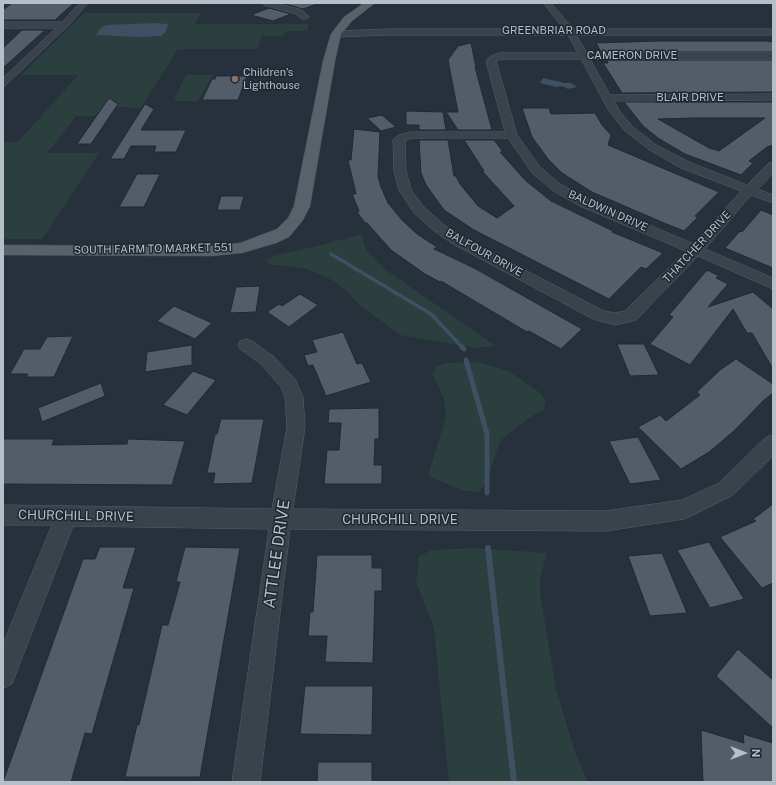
<!DOCTYPE html>
<meta charset="utf-8">
<style>
body{margin:0}
#map{position:relative;width:776px;height:785px;overflow:hidden;background:#26313b;font-family:"Public Sans",sans-serif}
canvas{display:block}
.frame{position:absolute;inset:0;border:4px solid #b6bec7;pointer-events:none}
.north{position:absolute;left:724px;top:733px;width:40px;height:40px;-webkit-text-stroke:3px #1f2731;paint-order:stroke;rotate:90deg;font-size:11px;font-weight:700;line-height:16px;text-align:center;color:#b6bec7}
.north::after{content:'';display:block;margin:auto;width:14px;height:18px;background:#b6bec7;clip-path:polygon(50% 0,100% 100%,50% 72%,0 100%)}
</style>
<div id="map">
<canvas width="776" height="785"></canvas>
<div class="frame"></div>
<div class="north">N</div>
</div>
<script>
const context = document.querySelector('canvas').getContext('2d');
context.lineJoin = 'round';
function paint(path, color) { context.fillStyle = color; context.fill(path, 'evenodd'); }
const poly = rows => new Path2D(rows.map(r => 'M' + r).join(''));
function trace(path, color, width, dash) { context.strokeStyle = color; context.lineWidth = width; context.lineCap = dash ? 'butt' : 'round'; context.setLineDash(dash || []); context.stroke(path); }
function label(font, color, halo, rows, align = 'center') {
  context.font = font + ' "Public Sans",sans-serif'; context.lineWidth = 3; context.setLineDash([]); context.textBaseline = 'middle'; context.strokeStyle = halo; context.fillStyle = color; for (const [text, x, y, turn = 0] of rows) {
    context.save(); context.translate(x, y); context.rotate((+turn || 0) * Math.PI / 180); context.textAlign = isNaN(turn) ? turn : align; if (halo) context.strokeText(text, 0, 0); context.fillText(text, 0, 0); context.restore();
  }
}
const green = poly([
 [84,13,201,13,195,24,309,24,307,31,286,31,284,36,262,36,257,49,178,49,141,108,117,107,114,112,98,112,95,116,76,116,47,153,99,153,42,239,3,239,3,142,18,142,78,75,21,75],
 [186,75,213,75,198,101,178,101,174,99],
 [361,234,366,250,386,270,496,346,475,348,400,335,357,303,347,291,334,281,307,269,290,266,270,265,265,261,273,256,322,245],
 [478,362,509,371,539,392,546,400,544,409,526,420,500,441,486,483,478,492,464,491,428,476,446,417,444,399,432,373,436,366,446,363],
 [475,548,547,553,540,578,540,593,556,689,575,752,588,782,449,782,434,628,416,582,419,556,432,550]
]);
const water = poly([
 [154,23,168,24,166,31,161,36,139,37,96,35,102,27,107,25],
 [543,78,565,83,571,83,577,87,568,89,562,86,556,87,540,83]
]);
const streamFar2 = poly([
 [331,254,431,314,463,348]
]);
const streamFar1 = poly([
 [462,347,464,349],
 [466,360,487,434,487,493]
]);
const stream = poly([
 [488,548,514,782]
]);
const building = poly([
 [12,3,74,3,55,20,3,20,3,10,12,3],
 [282,3,317,3,317,4,303,9,282,3],
 [269,8,291,14,273,21,251,15,269,8],
 [22,30,45,30,3,68,3,48,22,30],
 [659,41,767,41,773,42,773,52,601,52,596,43,659,41],
 [471,43,476,67,475,67,492,130,458,130,446,112,458,112,448,60,458,46,471,43],
 [607,60,773,60,773,92,622,93,603,63,608,63,607,60],
 [216,76,247,76,238,100,202,100,212,79,215,79,216,76],
 [109,98,118,104,91,144,77,144,109,98],
 [624,102,773,102,773,145,767,147,749,161,753,163,741,175,685,154,658,138,643,126,624,102],
 [694,118,765,118,719,151,709,148,658,119,694,118],
 [145,104,154,109,141,130,186,130,176,152,154,152,156,146,131,146,124,159,110,159,145,104],
 [522,108,549,108,551,114,595,113,602,125,611,135,608,145,719,192,695,216,698,217,684,231,664,223,592,192,562,173,548,159,532,137,522,108],
 [406,111,443,112,446,130,419,130,419,125,406,125,406,111],
 [382,115,396,127,381,131,367,118,382,115],
 [354,129,380,132,378,177,381,187,388,203,402,220,417,234,437,247,434,249,474,268,582,329,561,349,529,331,527,332,441,281,440,282,425,274,391,250,367,223,365,223,357,212,359,211,352,194,356,194,348,160,351,160,354,129],
 [419,140,448,140,454,176,456,176,460,184,478,206,497,218,514,206,482,171,484,171,464,140,494,140,503,152,500,152,526,181,551,201,613,231,612,232,663,253,646,269,641,267,609,299,474,230,444,210,426,185,421,173,419,140],
 [137,174,160,174,144,207,119,207,137,174],
 [221,196,244,196,240,210,217,210,221,196],
 [761,210,773,215,773,268,725,248,740,231,742,232,761,210],
 [707,270,719,276,716,278,728,284,708,307,753,292,773,309,773,369,752,333,747,333,733,309,690,365,650,344,673,317,669,315,707,270],
 [260,286,256,312,230,313,236,287,260,286],
 [300,294,318,305,289,327,267,312,279,304,282,306,300,294],
 [174,306,212,323,195,339,157,321,174,306],
 [343,332,357,364,362,363,371,382,326,396,313,365,308,366,304,355,317,352,312,340,343,332],
 [73,336,54,377,26,377,28,374,10,374,24,349,40,349,47,337,73,336],
 [617,344,644,344,659,375,630,376,617,344],
 [192,345,192,365,145,372,147,352,192,345],
 [736,359,773,384,773,393,764,400,734,431,709,452,681,469,638,427,660,415,666,421,700,395,697,392,720,370,736,359],
 [193,371,216,380,187,415,163,405,193,371],
 [101,383,105,396,42,422,38,408,101,383],
 [379,408,379,439,375,439,374,465,382,465,382,484,324,484,327,450,339,450,341,423,328,423,329,409,379,408],
 [221,419,264,419,252,483,213,484,215,473,207,473,215,434,217,434,221,419],
 [638,437,661,480,630,484,609,441,638,437],
 [3,439,54,439,52,445,127,444,128,439,185,441,172,485,3,484,3,439],
 [773,504,773,583,762,588,720,537,756,521,753,519,773,504],
 [709,542,744,599,710,608,677,550,709,542],
 [100,547,136,547,123,588,134,588,92,734,85,733,71,782,3,782,83,559,95,559,100,547],
 [185,547,240,548,200,777,125,777,137,725,139,725,162,625,168,625,180,582,176,582,185,547],
 [662,553,687,613,650,616,628,556,662,553],
 [317,555,372,555,372,568,382,568,382,591,375,591,373,663,325,662,327,636,308,636,310,612,313,612,317,555],
 [738,649,773,680,773,728,716,676,738,649],
 [305,686,373,686,372,735,300,734,305,686],
 [701,730,744,743,743,734,773,743,773,782,703,782,701,730],
 [318,762,372,762,372,782,317,782,318,762]
]);
const minor = poly([
 [80,3,88,3,71,23,6,85,3,86,3,78,56,28,3,28,3,22,62,22,80,3],
 [263,3,276,3,302,10,309,17,305,19,302,19,296,14,264,5,263,3],
 [543,3,551,3,573,29,773,29,773,35,576,35,587,53,773,53,773,59,590,59,610,95,773,94,773,100,614,101,619,110,632,126,656,145,689,162,747,185,769,163,773,162,773,173,758,189,773,195,773,203,751,195,705,249,773,278,773,289,698,256,636,320,615,325,593,319,453,244,433,230,414,213,399,190,394,171,393,140,395,138,399,135,410,132,505,132,486,61,491,56,500,53,578,53,568,35,388,35,336,37,332,34,336,31,388,29,564,29,543,3],
 [501,59,581,59,609,111,624,130,648,149,681,168,741,191,694,244,590,200,560,184,540,167,517,135,496,61,501,59],
 [411,138,508,138,532,173,552,190,580,206,686,251,625,311,615,313,604,311,463,238,443,224,424,207,411,190,406,171,405,141,411,138],
 [246,339,252,341,273,356,295,379,303,397,305,427,293,509,606,511,682,500,719,483,766,437,773,435,773,456,733,495,691,516,684,519,606,531,290,529,260,782,232,782,269,529,73,526,12,684,3,688,3,644,52,525,3,525,3,505,272,509,287,427,285,397,281,387,261,364,240,349,238,345,240,341,246,339]
]);
const major = poly([
 [364,3,375,3,352,21,341,34,335,61,310,206,303,220,289,237,276,243,242,253,211,256,3,255,3,245,211,246,240,243,277,229,288,218,294,206,323,61,331,34,344,17,364,3]
]);
const markers = [
 [235,79,4,"#8d6e63"]
];
const farStreetnames = [
 ["GREENBRIAR ROAD",554,31],
 ["CAMERON DRIVE",632,56],
 ["BLAIR DRIVE",690,98],
 ["BALDWIN DRIVE",608,211,24],
 ["THATCHER DRIVE",697,247,-47],
 ["SOUTH FARM TO MARKET 551",153,249,-1],
 ["BALFOUR DRIVE",484,253,29]
];
const farPoinames = [
 ["Children’s",243,73],
 ["Lighthouse",243,86]
];
const streetNames = [
 ["CHURCHILL DRIVE",76,516,1],
 ["CHURCHILL DRIVE",400,520]
];
const nearStreetnames = [
 ["ATTLEE DRIVE",277,554,-82]
];
paint(green, '#2b3f3e');
paint(water, '#3e5062');
trace(streamFar2, '#3e5062', 3.5);
trace(streamFar1, '#3e5062', 5);
trace(stream, '#3e5062', 6);
paint(building, '#525d69');
trace(building, '#212933', 1);
trace(minor, '#58606a', 1);
trace(major, '#464e58', 1);
paint(minor, '#3a424c');
paint(major, '#58626b');
for (const [x, y, r, color] of markers) { const dot = new Path2D(); dot.arc(x, y, r, 0, 2 * Math.PI); context.fillStyle = color; context.fill(dot); trace(dot, '#1f2731', 1.5); }
label('11px', '#b6bec7', '#1f2731', farStreetnames);
label('11px', '#b6bec7', '#1f2731', farPoinames, 'left');
label('13px', '#b6bec7', '#1f2731', streetNames);
label('16px', '#b6bec7', '#1f2731', nearStreetnames);
</script>
